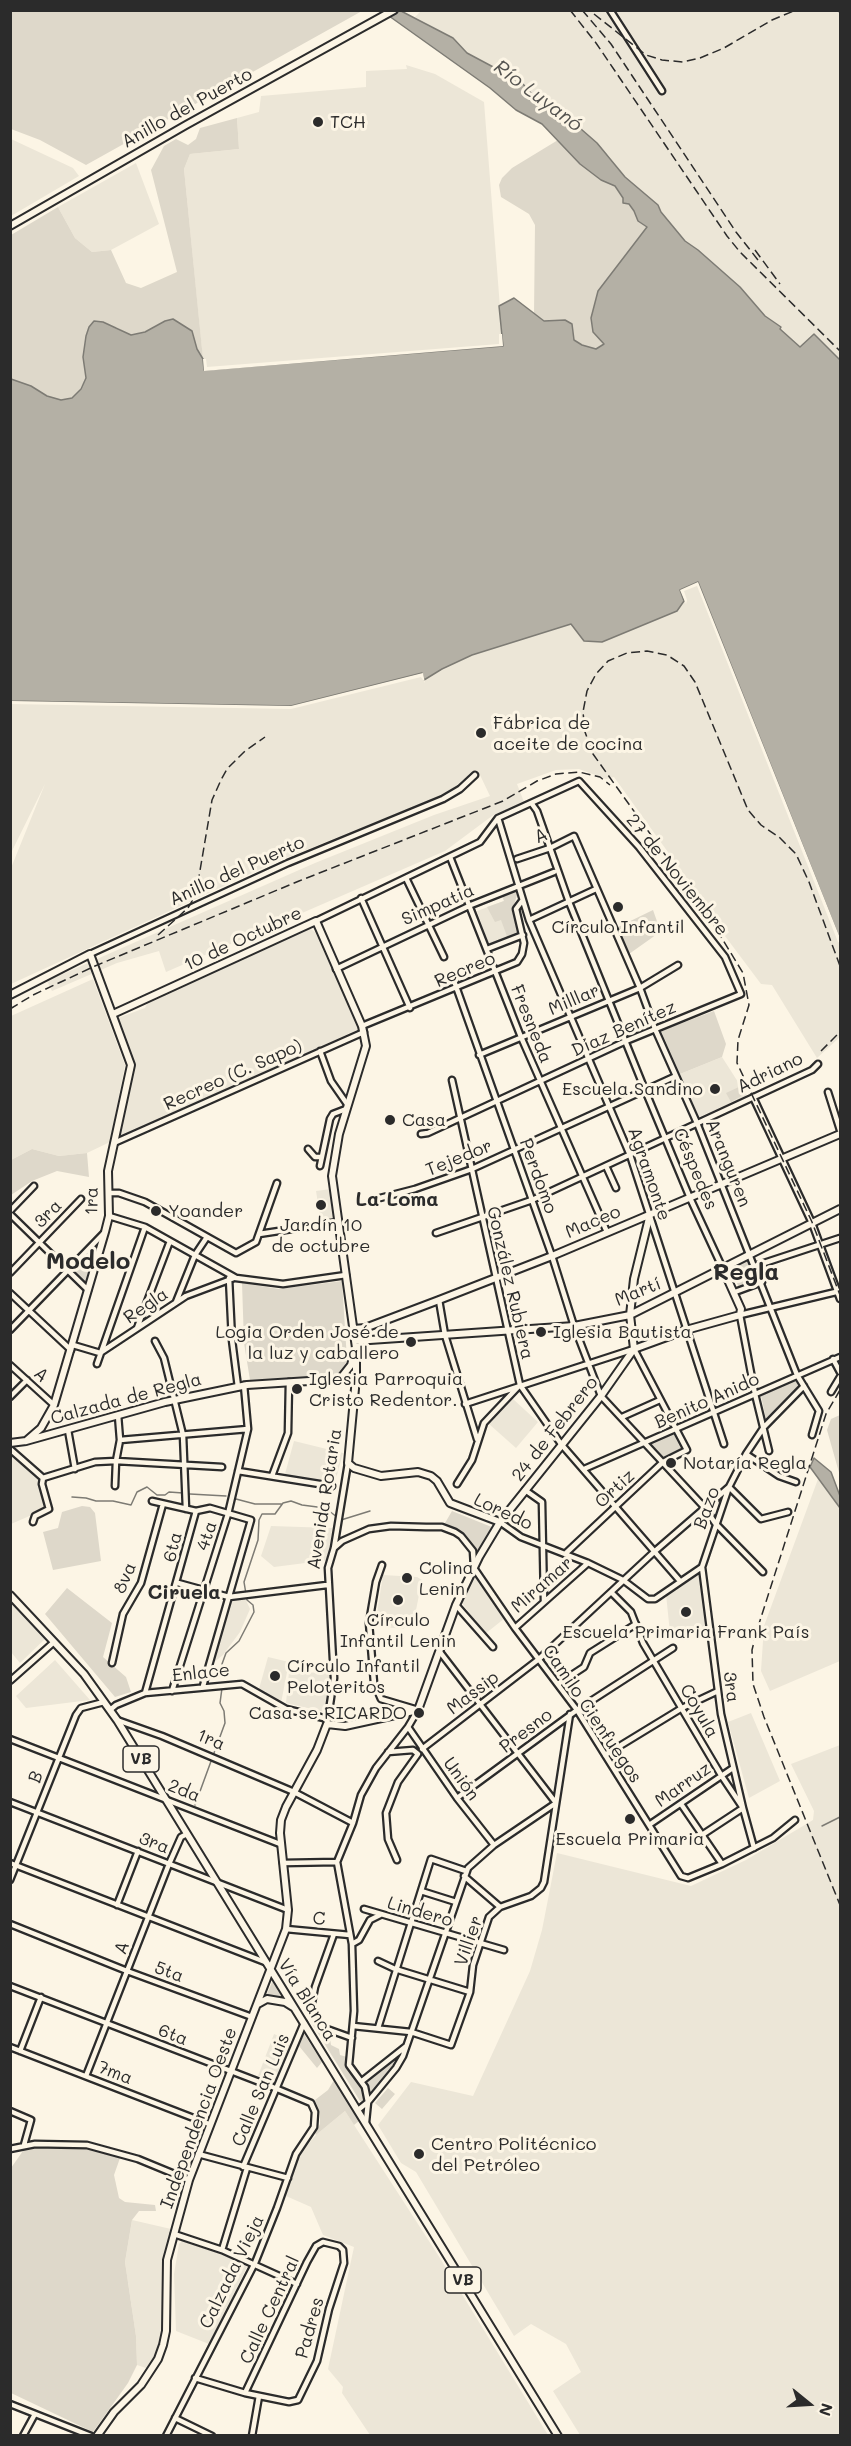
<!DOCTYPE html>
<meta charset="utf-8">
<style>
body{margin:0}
#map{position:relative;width:851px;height:2446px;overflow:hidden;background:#fcf5e5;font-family:Mali,sans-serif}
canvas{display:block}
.frame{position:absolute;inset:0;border:12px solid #2b2b2b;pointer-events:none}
.north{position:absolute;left:779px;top:2374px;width:60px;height:60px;-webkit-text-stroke:4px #fcf5e5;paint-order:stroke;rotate:108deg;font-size:16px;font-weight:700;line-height:24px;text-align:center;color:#2b2b2b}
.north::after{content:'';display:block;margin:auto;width:21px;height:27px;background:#2b2b2b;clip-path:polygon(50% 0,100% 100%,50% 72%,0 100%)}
</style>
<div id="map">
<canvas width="851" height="2446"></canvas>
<div class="frame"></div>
<div class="north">N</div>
</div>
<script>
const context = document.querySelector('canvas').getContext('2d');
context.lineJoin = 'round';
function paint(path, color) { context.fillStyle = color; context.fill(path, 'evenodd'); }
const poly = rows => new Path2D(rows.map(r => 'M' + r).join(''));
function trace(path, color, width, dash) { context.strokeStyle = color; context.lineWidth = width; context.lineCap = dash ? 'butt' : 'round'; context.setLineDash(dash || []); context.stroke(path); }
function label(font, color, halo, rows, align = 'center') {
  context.font = font + ' Mali,sans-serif'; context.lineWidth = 6; context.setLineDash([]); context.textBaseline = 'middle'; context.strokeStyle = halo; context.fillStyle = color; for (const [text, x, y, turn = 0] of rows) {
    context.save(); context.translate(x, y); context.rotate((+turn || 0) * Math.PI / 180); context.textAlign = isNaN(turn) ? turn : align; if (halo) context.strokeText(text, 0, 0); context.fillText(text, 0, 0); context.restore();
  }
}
const built = poly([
 [422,10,840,11,840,360,814,335,800,347,779,329,781,327,765,316,740,287,698,250,685,241,661,212,658,205,625,177,609,156,571,125,564,116,541,99,536,99,523,85,516,83,512,77,467,53,453,38,415,17],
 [406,65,435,74,484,102,503,346,204,371,184,169,190,154,239,149,237,118,259,112,261,96,366,87,366,71,407,69],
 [11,139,73,168,79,176,11,216],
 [136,163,159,224,111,250,92,252,75,238,58,207],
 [698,582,840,940,840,1037,817,1058,772,985,761,984,725,936,729,932,688,880,614,777,606,779,579,769,556,770,517,784,524,802,492,816,445,851,166,972,159,951,117,963,52,991,47,981,315,863,434,815,490,796,480,775,470,774,459,785,433,799,276,862,11,984,11,868,45,784,11,853,10,701,174,705,423,673,433,675,472,655,680,590],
 [502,895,517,895,512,911,520,934,489,946,477,911,504,901],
 [309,928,315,932,359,1029,118,1139,135,1069,134,1061,118,1018,145,1008,147,1004],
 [93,979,125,1065,110,1142,87,1153,59,1156,32,1149,11,1160,11,1016],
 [722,1057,747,1096,699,1117,680,1074],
 [331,1189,335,1220,321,1222,316,1191],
 [513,1399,538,1422,516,1448,489,1424],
 [294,1441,343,1453,334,1486,285,1474],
 [10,1456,37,1476,48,1508,11,1524],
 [818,1479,840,1508,840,1661,770,1691,761,1671,764,1626],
 [271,1526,332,1528,329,1560,274,1567,261,1556],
 [701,1571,706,1630,670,1633,666,1594],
 [383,1575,417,1577,422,1580,414,1620,403,1629,375,1626],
 [474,1576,505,1618,485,1634,462,1603],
 [245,1598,250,1609,240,1632,223,1655,213,1663,230,1601],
 [11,1600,45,1639,20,1663,11,1652],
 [268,1657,289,1662,281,1703,259,1689],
 [55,1660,90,1700,26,1708,16,1696],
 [289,1672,331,1673,325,1712,286,1703],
 [751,1713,780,1781,749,1798,728,1722],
 [840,1745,840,2435,580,2435,553,2391,581,2372,566,2344,531,2324,514,2336,416,2172,401,2163,378,2125,411,2082,473,2096,530,1971,542,1930,557,1853,691,1886,746,1860,813,1820,814,1811,791,1764],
 [274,2034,291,2041,276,2082,258,2076],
 [345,2111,438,2255,548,2435,370,2435,342,2393,343,2387,328,2369,354,2247,323,2235,311,2207,286,2196,296,2161,302,2151,316,2135],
 [132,2220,171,2229,162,2270,163,2334,157,2355,149,2369,137,2365,136,2336,125,2262],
 [183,2240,249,2263,209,2344,176,2331,174,2274,179,2244]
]);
const green = poly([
 [10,11,11,10,362,11,86,165,40,140,11,129],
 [237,118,239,149,190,154,184,169,203,359,197,349,192,331,164,321,145,332,131,335,116,327,83,357,86,378,80,389,72,398,61,400,47,396,31,386,11,379,11,235,58,207,75,238,92,252,111,250,126,283,141,288,177,272,151,170,164,146,176,139,188,145,196,139,200,128],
 [558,140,601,180,615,186,623,198,624,203,629,204,634,211,638,221,647,227,598,291,591,318,605,343,596,349,582,345,574,340,572,324,565,320,544,322,534,314,535,225,529,214,501,197,499,185,502,178,512,168],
 [515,889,517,895,512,911,520,934,508,939,501,920,495,922,487,907,504,901,502,895],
 [653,910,659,927,658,932,653,937,629,954,616,928],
 [714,1011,726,1044,722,1057,680,1074,661,1031],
 [741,1086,745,1094,731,1102,726,1093],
 [32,1149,59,1156,87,1153,89,1177,57,1171,32,1181,11,1195,11,1160],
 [97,1249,91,1268,87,1284,75,1271],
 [749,1260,757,1282,739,1288,731,1269],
 [342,1281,347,1360,339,1376,250,1380,244,1343,242,1283,279,1289],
 [796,1380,799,1388,766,1419,761,1396],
 [840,1415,840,1476,827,1430,831,1419],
 [676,1432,684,1449,663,1459,650,1444],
 [82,1506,90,1507,95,1513,101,1561,53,1570,43,1532,58,1528,62,1512],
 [452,1511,494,1528,477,1552,464,1533,445,1523],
 [67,1588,112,1623,103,1657,126,1677,131,1692,115,1697,45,1614],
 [273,1980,275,1981,288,2001,266,1996],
 [308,2009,324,2031,329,2032,331,2045,339,2049,340,2055,347,2057,349,2070,363,2085,365,2102,360,2101,313,2025],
 [304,2034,322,2062,317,2068,299,2046],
 [403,2050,396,2064,372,2093,366,2079],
 [334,2080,359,2121,354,2125,345,2111,316,2135,315,2133,320,2124,320,2113,315,2100,328,2090],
 [388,2088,395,2094,382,2109,375,2103],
 [51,2146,83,2148,120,2158,114,2175,119,2198,125,2202,155,2205,156,2211,139,2211,132,2220,125,2262,136,2336,137,2365,128,2383,93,2432,11,2393,11,2168,25,2148]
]);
const water = poly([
 [382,11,401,11,453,38,467,53,512,77,516,83,523,84,536,99,541,99,564,116,575,128,581,129,597,143,625,177,658,205,661,212,685,241,698,250,740,287,765,316,781,327,780,329,800,347,814,334,840,360,840,940,698,582,680,590,684,601,677,611,602,642,584,641,571,624,472,655,442,669,424,680,422,673,291,706,11,701,11,379,31,386,47,396,61,400,72,398,81,389,86,378,83,357,86,336,89,327,94,321,103,322,131,335,145,332,165,321,173,319,192,331,197,349,203,359,204,370,503,346,499,306,514,298,544,321,565,320,572,324,574,340,582,345,596,349,604,344,593,332,591,318,598,291,647,227,638,221,634,211,629,204,623,203,623,198,615,186,601,180,580,164,542,124,516,110,490,88,382,11],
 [814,1458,831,1472,840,1496,840,1508,810,1467,814,1458]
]);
const pier = poly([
 [499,334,502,334,503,346,204,371,203,359,206,359,207,367,499,344],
 [698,582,840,938,840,943,838,942,697,586,684,591,687,600,686,604,680,590],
 [423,673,425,683,421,677,291,709,10,704,11,701,291,706]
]);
const stream = poly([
 [190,1494,226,1496],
 [72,1497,86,1498,96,1501,113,1501,131,1505,137,1492,147,1487,157,1495,165,1495,169,1492,183,1493],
 [236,1499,255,1504,282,1504],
 [341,1520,370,1511],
 [223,1676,222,1664,226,1653,239,1641,254,1612,253,1605,247,1600,244,1582,258,1540,259,1520,262,1514,275,1514,283,1503,291,1501,302,1505,325,1508,337,1517],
 [195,1805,225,1723,224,1711,220,1703,222,1688],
 [822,1826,840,1817]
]);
const minor = poly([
 [610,10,662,91],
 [532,804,537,811,569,902,645,1090,690,1198,723,1269],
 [498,818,529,920,630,1155,724,1444],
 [450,857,521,1037,607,1232],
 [517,859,550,848,574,836,640,988,655,1029,697,1123,797,1375,819,1411,812,1435],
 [406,878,444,957],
 [361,898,410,1008],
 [529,920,596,889],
 [316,921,480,842,498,818,579,781,639,847,725,957,741,994,626,1041,428,1133,421,1134],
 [487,949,523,935],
 [90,954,288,863,443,799,460,789,475,775],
 [336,969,471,905,554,872],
 [453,978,552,1256,574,1326,601,1396,705,1508,715,1523,763,1572],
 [362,1026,517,962,522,954,524,943,516,909,522,901],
 [320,1051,331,1081,347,1104],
 [479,1055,640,988,678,965],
 [452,1080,520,1385,561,1444,680,1581],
 [828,1092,840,1130],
 [753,1097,812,1223,840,1299],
 [114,1143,364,1032],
 [308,1149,315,1157,322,1157],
 [320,1166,330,1119,333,1114,346,1109],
 [606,1166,616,1188],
 [109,1193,119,1193,145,1202,236,1253,256,1242,277,1183],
 [380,1198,415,1189,472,1169,676,1076],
 [10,1211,34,1186],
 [10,1214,88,1290],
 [109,1216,145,1227,236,1278,283,1284,346,1275],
 [436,1233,532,1200,812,1070,818,1064],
 [259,1234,338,1222],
 [755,1266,840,1238],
 [10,1273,81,1199],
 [229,1278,232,1340,238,1387],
 [735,1292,762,1282],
 [10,1293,71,1350],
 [439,1300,445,1335,477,1439],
 [176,1302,195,1255,207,1237],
 [137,1328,170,1241],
 [10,1330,104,1233],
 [155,1341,164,1358,183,1435,186,1509],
 [73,1345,100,1353,186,1296,234,1278],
 [833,1359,840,1372],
 [97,1364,145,1227],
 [10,1365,54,1405],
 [831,1392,840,1377],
 [10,1397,27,1380],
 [465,1404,634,1349,687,1450,663,1462,565,1554],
 [622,1417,660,1400],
 [68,1430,75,1469],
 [120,1440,248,1429],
 [10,1449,43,1478],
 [769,1451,755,1394,740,1315,840,1291],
 [746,1454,779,1476,796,1482],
 [584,1469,840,1357],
 [238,1471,332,1486],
 [272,1476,288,1433,289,1382],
 [43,1478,95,1462,116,1461,222,1467],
 [457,1484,472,1460,484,1423,518,1387],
 [115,1486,116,1461,120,1440,118,1415],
 [525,1490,542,1502,544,1601],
 [152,1501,196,1511,210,1508,251,1520,203,1686],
 [33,1522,35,1516,49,1509,42,1484,43,1478],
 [500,1522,521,1537,588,1563,623,1580,648,1599,655,1599,702,1567,729,1487,746,1454,764,1427,804,1386],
 [334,1548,342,1541,369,1529,391,1526,426,1527,442,1527,455,1532,461,1536,473,1551],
 [473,1551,474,1568,515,1628,577,1710,681,1876,688,1878,722,1864,773,1838,795,1820],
 [702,1567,721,1714,743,1808,702,1835],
 [178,1583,229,1597,327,1585],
 [611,1592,631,1612,643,1643,721,1775,743,1808,754,1848],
 [456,1605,493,1647],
 [515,1628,588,1563],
 [440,1652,556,1803],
 [112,1663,123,1614,141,1583,163,1504],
 [10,1681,54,1642],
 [558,1684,584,1667,590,1653,636,1624],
 [172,1691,228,1514,248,1429,244,1385],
 [145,1693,196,1511],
 [110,1710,116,1705,145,1693,242,1684,286,1709,328,1719],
 [117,1720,162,1736,294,1792,353,1823],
 [327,1724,334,1678,328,1568,334,1548,348,1463],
 [408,1727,457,1798,494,1845],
 [10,1739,280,1844],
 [422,1749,539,1659,654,1552,729,1487,761,1519,788,1512],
 [388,1752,413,1750,418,1754,398,1782,386,1813,388,1839,397,1860],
 [605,1755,682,1708,718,1691],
 [457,1798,577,1710,673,1648],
 [10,1802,288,1910],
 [681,1804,722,1864],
 [649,1825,733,1768],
 [10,1863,265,1962],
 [283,1863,337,1862],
 [464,1876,500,1907],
 [10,1880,76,1715,81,1708,104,1702],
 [421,1891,456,1902],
 [117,1905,138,1851],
 [364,1909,504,1950],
 [10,1924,127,1971,252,2017],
 [286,1929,350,1935],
 [334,1934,315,1987,311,2008,322,2025,327,2029,352,2038],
 [352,1944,359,1940,370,1920,380,1915],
 [378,1961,395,1969,470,1992],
 [10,1986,275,2088,311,2103,315,2112,314,2127,296,2154,277,2208,255,2263,166,2436],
 [353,2026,411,2032,451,2045,470,1992,473,1965,489,1917,500,1907,531,1896,541,1888,544,1882,570,1714],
 [378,2028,431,1859,466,1871],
 [10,2047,209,2124],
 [20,2051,41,1997],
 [86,2076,169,1864,181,1837,187,1834],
 [362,2081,405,2047],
 [358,2110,368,2102,396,2068,403,2056,468,1868,494,1845,556,1803],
 [10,2111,31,2120,24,2145],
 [366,2122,368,2102,365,2087,349,2065,354,2011,352,1944,337,1862,353,1823,361,1795,376,1768,408,1727,418,1710,381,1699,374,1683,369,1623,376,1582,382,1565],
 [10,2149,35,2144,87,2145,138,2159,189,2180],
 [198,2154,288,2178],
 [243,2167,304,2023],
 [174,2234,222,2250,297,2284],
 [222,2250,247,2168],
 [195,2378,245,2393,289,2402,298,2400,317,2361,329,2309,344,2263,343,2250,339,2246,323,2242,316,2246,307,2262,245,2393],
 [10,2404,91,2436],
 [175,2418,212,2436],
 [23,2436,35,2414],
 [252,2436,259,2396]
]);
const major = poly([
 [10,226,186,125,394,10],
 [10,995,90,954,131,1065,108,1171,109,1216,105,1232,54,1405,41,1428,26,1441],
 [113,1014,316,921,362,1026,366,1046,339,1134,332,1176,356,1348,356,1378,348,1463,354,1468,381,1476,418,1472,431,1476,437,1481,450,1503,500,1522],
 [354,1329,365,1328,439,1300,552,1256,840,1134],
 [355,1341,574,1326,630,1315,840,1209],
 [634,1349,686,1330,740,1315,741,1309,723,1269],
 [634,1349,630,1315,634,1279,650,1214],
 [340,1379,351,1365,354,1354],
 [10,1443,26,1441,165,1402,247,1385,356,1378],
 [10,1595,84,1674,117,1720,558,2436],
 [258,2004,267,1999,285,2002,293,2007],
 [97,2436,114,2412,141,2385,158,2359,163,2345,166,2331,167,2260,189,2180,286,1929,288,1910,280,1833,281,1820,286,1807,317,1750,327,1724,345,1726,418,1710,456,1605,479,1557,500,1522,601,1396,634,1349]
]);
const rail = poly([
 [570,10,596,43,727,236,740,252,840,351],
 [582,10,611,44,736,232,758,260],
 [836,10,840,12],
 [594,14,646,55,662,60,683,62,700,58,724,48,772,20,796,10],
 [755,250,780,284],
 [158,935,188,908,196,894,212,800,221,780,227,769,245,751,265,737],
 [840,966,809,882,796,854,779,837,761,825,748,810,695,682,684,666,667,655,647,651,627,653,608,661,596,674,587,691,583,712,585,732,593,754,704,909,743,973,749,1005,738,1040,737,1063,812,1222,840,1295],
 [10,1009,33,995,95,966,299,881,503,801,537,781,556,774,579,772,600,777,610,785],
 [821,1051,840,1032],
 [840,1390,826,1414,757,1630,752,1650,753,1684,764,1717,840,1905]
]);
const markers = [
 [318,122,6,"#2b2b2b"],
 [481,733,6,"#2b2b2b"],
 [618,907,6,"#2b2b2b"],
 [715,1089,6,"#2b2b2b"],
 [390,1120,6,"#2b2b2b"],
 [321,1205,6,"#2b2b2b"],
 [156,1211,6,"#2b2b2b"],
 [541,1332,6,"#2b2b2b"],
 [411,1342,6,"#2b2b2b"],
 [297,1389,6,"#2b2b2b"],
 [671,1463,6,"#2b2b2b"],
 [407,1578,6,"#2b2b2b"],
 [398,1600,6,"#2b2b2b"],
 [686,1612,6,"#2b2b2b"],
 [275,1676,6,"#2b2b2b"],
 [419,1713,6,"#2b2b2b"],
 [630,1819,6,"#2b2b2b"],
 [419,2154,6,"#2b2b2b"]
];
const shields = [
 [141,1759,36],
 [463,2280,36]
];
const shieldNames = [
 ["VB",141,1759],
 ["VB",463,2280]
];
const streetNames = [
 ["Anillo del Puerto",187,108,-29],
 ["A",541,836,-22],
 ["Anillo del Puerto",237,871,-24],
 ["27 de Noviembre",677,875,51],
 ["Simpatia",438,905,-24],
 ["10 de Octubre",243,939,-25],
 ["Recreo",465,970,-23],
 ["Milllar",574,1000,-23],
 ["Fresneda",531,1024,68],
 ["Díaz Benítez",624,1029,-24],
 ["Adriano",770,1073,-26],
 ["Recreo (C. Sapo)",233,1075,-24],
 ["Tejedor",459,1158,-22],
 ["Aranguren",728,1163,68],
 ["Céspedes",695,1169,67],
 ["Agramonte",649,1174,71],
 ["Perdomo",538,1176,70],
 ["1ra",92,1201,-89],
 ["3ra",48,1214,-46],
 ["Maceo",593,1222,-23],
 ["González Rubiera",510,1283,77],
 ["Martí",638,1292,-22],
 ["Regla",146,1306,-34],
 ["A",41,1375,43],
 ["Calzada de Regla",126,1399,-15],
 ["Benito Anido",707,1401,-24],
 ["24 de Febrero",555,1429,-52],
 ["Ortiz",615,1489,-43],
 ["Avenida Rotaria",325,1499,-81],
 ["Bazo",707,1508,-70],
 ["Loredo",503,1512,25],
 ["4ta",207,1536,-72],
 ["6ta",173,1547,-76],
 ["8va",125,1578,-67],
 ["Miramar",542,1585,-41],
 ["Enlace",201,1673,-6],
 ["3ra",731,1687,82],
 ["Massip",473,1693,-37],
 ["Coyula",699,1711,60],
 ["Camilo Cienfuegos",592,1714,56],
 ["Presno",526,1731,-37],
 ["1ra",211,1740,23],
 ["B",36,1777,-70],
 ["Unión",461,1779,54],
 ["Marruz",683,1785,-35],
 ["2da",184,1791,22],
 ["3ra",154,1843,21],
 ["Lindero",420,1912,16],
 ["C",319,1919,6],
 ["Villier",469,1941,-71],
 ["A",122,1948,-69],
 ["5ta",169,1972,20],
 ["Vía Blanca",307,2000,58],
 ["6ta",173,2035,21],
 ["7ma",115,2073,21],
 ["Calle San Luis",261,2090,-67],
 ["Independencia Oeste",199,2118,-70],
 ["Calzada Vieja",232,2272,-64],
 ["Calle Central",270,2310,-65],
 ["Padres",310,2328,-74]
];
const poiNames = [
 ["TCH",330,122],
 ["Fábrica de",493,723],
 ["aceite de cocina",493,744],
 ["Círculo Infantil",618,927,"center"],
 ["Escuela Sandino",703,1089,"right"],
 ["Casa",402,1120],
 ["Yoander",168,1211],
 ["Jardín 10",321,1225,"center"],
 ["de octubre",321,1246,"center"],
 ["Logia Orden José de",399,1332,"right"],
 ["la luz y caballero",399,1353,"right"],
 ["Iglesia Bautista",553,1332],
 ["Iglesia Parroquia",309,1379],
 ["Cristo Redentor.",309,1400],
 ["Notaría Regla",683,1463],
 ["Colina",419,1568],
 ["Lenin",419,1589],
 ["Círculo",398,1620,"center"],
 ["Infantil Lenin",398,1641,"center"],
 ["Escuela Primaria Frank País",686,1632,"center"],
 ["Círculo Infantil",287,1666],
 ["Peloteritos",287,1687],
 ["Casa se RICARDO",407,1713,"right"],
 ["Escuela Primaria",630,1839,"center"],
 ["Centro Politécnico",431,2144],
 ["del Petróleo",431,2165]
];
const waterNames = [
 ["Río Luyanó",538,96,37]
];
const neighbourhoodNames = [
 ["La Loma",397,1200],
 ["Ciruela",184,1593]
];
const districtNames = [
 ["Modelo",88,1262],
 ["Regla",746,1273]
];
paint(built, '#ece6d7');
paint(green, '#ded8ca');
paint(water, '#b4b0a5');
trace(water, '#7d7b74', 1.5);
paint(pier, '#fcf5e5');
trace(stream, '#7d7b74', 1.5);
trace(minor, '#2b2b2b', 9);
trace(major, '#2b2b2b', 10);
trace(minor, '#fcf5e5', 4.5);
trace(major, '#fcf5e5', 6);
trace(rail, '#2b2b2b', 1.5, [9, 4.5]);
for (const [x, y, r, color] of markers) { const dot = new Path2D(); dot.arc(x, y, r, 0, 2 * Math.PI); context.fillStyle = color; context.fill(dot); trace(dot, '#fcf5e5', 2); }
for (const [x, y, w] of shields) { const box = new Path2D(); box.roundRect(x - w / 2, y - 13, w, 26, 4.5); context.fillStyle = '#fcf5e5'; context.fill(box); trace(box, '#2b2b2b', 1.5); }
label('bold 16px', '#2b2b2b', null, shieldNames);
label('18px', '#2b2b2b', '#fcf5e5', streetNames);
label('18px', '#2b2b2b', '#fcf5e5', poiNames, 'left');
label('italic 20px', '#545350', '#fcf5e5', waterNames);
label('bold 20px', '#2b2b2b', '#fcf5e5', neighbourhoodNames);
label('bold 24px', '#2b2b2b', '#fcf5e5', districtNames);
</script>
